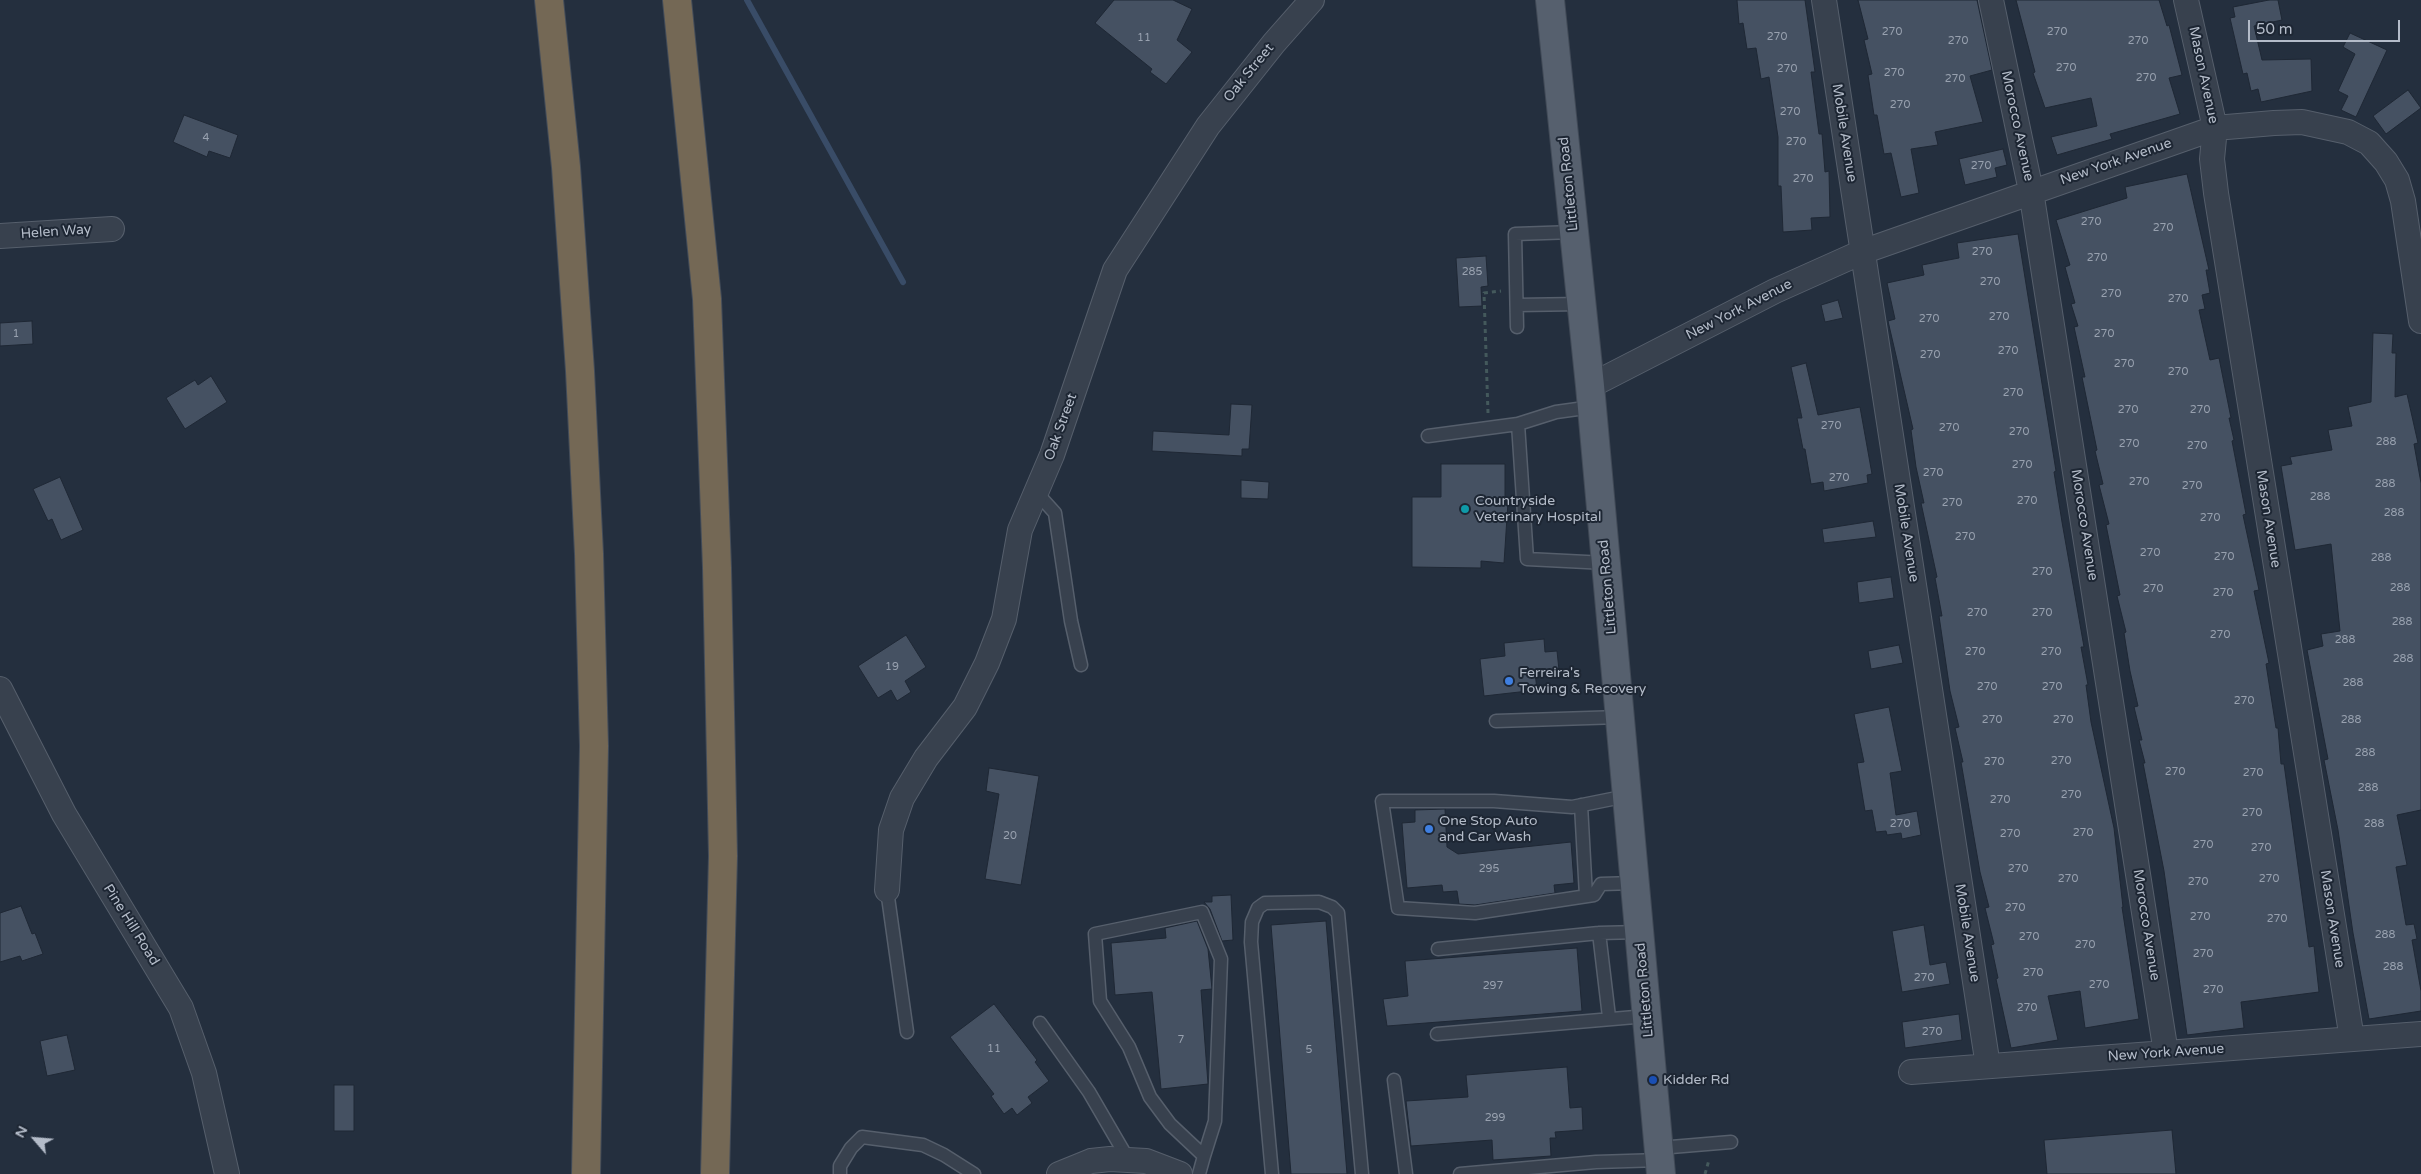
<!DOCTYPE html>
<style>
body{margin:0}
#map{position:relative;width:2421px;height:1174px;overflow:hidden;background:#242f3e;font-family:"Varela Round",sans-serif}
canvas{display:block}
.north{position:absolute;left:10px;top:1114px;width:50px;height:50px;-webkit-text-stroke:4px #1d2633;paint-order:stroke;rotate:297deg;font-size:14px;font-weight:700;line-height:20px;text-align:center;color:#b4bcc9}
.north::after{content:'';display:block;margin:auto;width:18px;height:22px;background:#b4bcc9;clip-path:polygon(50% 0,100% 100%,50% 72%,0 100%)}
.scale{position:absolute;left:2248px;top:20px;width:152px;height:22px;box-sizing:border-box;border:2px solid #b4bcc9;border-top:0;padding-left:6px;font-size:15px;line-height:18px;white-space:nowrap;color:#b4bcc9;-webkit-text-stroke:4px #1d2633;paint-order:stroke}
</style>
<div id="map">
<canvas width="2421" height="1174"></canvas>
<div class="north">N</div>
<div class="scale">50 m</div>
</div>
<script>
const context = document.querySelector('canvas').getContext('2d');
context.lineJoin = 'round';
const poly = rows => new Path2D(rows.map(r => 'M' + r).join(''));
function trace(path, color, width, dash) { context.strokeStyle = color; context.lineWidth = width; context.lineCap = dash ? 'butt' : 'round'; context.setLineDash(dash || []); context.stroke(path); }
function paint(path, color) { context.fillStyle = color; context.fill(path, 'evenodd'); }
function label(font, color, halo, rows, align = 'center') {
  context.font = font + ' "Varela Round",sans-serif'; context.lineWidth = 4; context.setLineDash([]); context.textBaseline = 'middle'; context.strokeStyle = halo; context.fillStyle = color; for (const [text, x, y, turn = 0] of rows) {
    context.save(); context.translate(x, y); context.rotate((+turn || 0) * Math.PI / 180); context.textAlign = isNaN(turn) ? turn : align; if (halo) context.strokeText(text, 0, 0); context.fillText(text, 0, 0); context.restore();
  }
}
const stream = poly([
 [747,0,903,282]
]);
const building = poly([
 [1114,0,1173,0,1192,9,1177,40,1192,52,1166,84,1150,72,1152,69,1095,23,1114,0],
 [1737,0,1805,0,1815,72,1811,72,1819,134,1822,134,1825,172,1829,171,1830,217,1811,218,1812,230,1783,232,1781,186,1778,186,1778,137,1769,77,1761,79,1756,48,1747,49,1743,23,1739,24,1737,0],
 [1858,0,1977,0,1992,70,1970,76,1983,122,1935,132,1938,145,1911,149,1919,193,1901,197,1891,153,1884,154,1877,115,1874,115,1868,75,1872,74,1864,40,1868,39,1858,0],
 [2016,0,2159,0,2167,26,2169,25,2182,75,2169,78,2180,114,2110,134,2112,139,2057,155,2051,137,2097,126,2091,98,2045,108,2033,73,2035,72,2016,0],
 [2269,0,2278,0,2282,20,2254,26,2262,60,2311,59,2312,91,2261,102,2258,89,2251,91,2247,73,2243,74,2230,18,2235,17,2233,7,2269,0],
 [2350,33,2387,50,2356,117,2341,110,2348,96,2338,91,2355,54,2343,47,2350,33],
 [2408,90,2421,108,2386,134,2373,116,2408,90],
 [184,115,238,135,230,158,209,151,207,157,173,142,184,115],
 [2003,149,2007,165,1995,168,1997,177,1965,185,1959,159,2003,149],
 [2187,174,2209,270,2206,270,2210,293,2202,295,2205,309,2199,310,2210,360,2219,358,2231,418,2229,418,2234,440,2232,441,2246,514,2243,515,2259,590,2254,591,2269,663,2266,664,2276,728,2278,728,2281,764,2284,764,2309,947,2314,946,2319,992,2241,1002,2244,1028,2187,1035,2164,871,2143,763,2145,763,2139,740,2142,740,2134,707,2138,706,2130,671,2124,633,2126,632,2117,596,2120,595,2106,525,2109,524,2099,485,2103,484,2095,451,2097,450,2082,377,2085,377,2074,327,2078,326,2071,304,2075,303,2065,267,2070,265,2056,220,2127,198,2125,187,2187,174],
 [2018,234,2056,471,2054,472,2062,522,2084,647,2081,647,2088,685,2086,685,2091,722,2114,828,2123,907,2122,907,2139,1019,2085,1028,2080,991,2048,996,2058,1040,2011,1048,1996,979,1998,978,1991,945,1994,944,1985,908,1989,907,1980,872,1961,762,1963,762,1955,728,1959,727,1950,691,1939,616,1942,616,1935,578,1937,577,1921,503,1924,503,1916,467,1911,430,1913,429,1888,321,1895,319,1887,283,1924,275,1922,265,1959,258,1957,243,2018,234],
 [1486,256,1488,286,1481,287,1482,306,1459,307,1456,258,1486,256],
 [1838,300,1843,318,1825,322,1821,305,1838,300],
 [32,321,33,344,0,346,0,323,32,321],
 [2373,333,2393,334,2392,353,2396,353,2395,397,2407,394,2418,443,2414,444,2421,483,2421,810,2397,815,2407,865,2396,867,2406,925,2414,924,2417,939,2412,940,2421,991,2421,1011,2369,1019,2353,933,2338,830,2324,760,2328,759,2307,650,2323,646,2321,634,2340,631,2331,544,2295,550,2281,466,2292,464,2290,457,2332,450,2328,430,2352,426,2348,407,2371,402,2373,333],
 [1806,363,1818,415,1860,407,1872,474,1867,475,1868,483,1824,491,1823,482,1811,484,1805,449,1803,449,1797,418,1802,418,1791,367,1806,363],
 [211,376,227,402,185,429,166,398,195,380,198,385,211,376],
 [1231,404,1252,405,1249,449,1242,449,1242,456,1152,451,1153,431,1229,435,1231,404],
 [1441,464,1505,464,1505,502,1508,502,1504,563,1481,561,1481,568,1412,567,1412,497,1441,497,1441,464],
 [60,477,83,530,61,540,52,519,48,521,33,489,60,477],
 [1241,480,1269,482,1268,499,1241,498,1241,480],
 [1873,521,1876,537,1824,543,1822,529,1873,521],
 [1891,577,1894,598,1859,603,1857,582,1891,577],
 [906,635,926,667,905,681,911,692,897,701,891,690,878,698,858,666,906,635],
 [1544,639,1545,652,1557,651,1559,670,1535,672,1537,690,1484,696,1480,659,1505,656,1504,643,1544,639],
 [1899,645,1903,663,1871,669,1868,651,1899,645],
 [1889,707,1902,771,1890,773,1896,815,1917,811,1921,835,1902,839,1901,833,1887,835,1886,831,1876,832,1872,810,1865,811,1857,763,1864,762,1854,714,1889,707],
 [989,768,1039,776,1021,885,985,879,999,794,986,791,989,768],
 [1445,809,1447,847,1458,854,1571,842,1574,883,1554,885,1555,893,1475,905,1459,904,1457,891,1443,892,1442,885,1407,888,1402,823,1415,822,1415,810,1445,809],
 [1231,895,1233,940,1222,941,1210,909,1204,902,1212,902,1212,896,1231,895],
 [21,906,32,934,35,933,43,954,22,961,20,956,0,962,0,913,21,906],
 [1197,921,1208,949,1212,989,1201,990,1208,1084,1161,1089,1152,992,1115,995,1111,943,1166,938,1165,928,1197,921],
 [1326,921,1347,1174,1291,1174,1271,925,1326,921],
 [1924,925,1930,965,1946,962,1950,984,1902,992,1892,931,1924,925],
 [1577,948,1582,1011,1387,1026,1383,999,1408,996,1405,961,1577,948],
 [994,1004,1037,1060,1035,1062,1049,1081,1028,1097,1032,1103,1017,1115,1012,1108,1004,1114,991,1096,994,1094,950,1037,994,1004],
 [1959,1014,1962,1040,1905,1048,1902,1022,1959,1014],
 [67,1035,75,1070,47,1076,40,1041,67,1035],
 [1567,1067,1570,1108,1582,1107,1583,1130,1555,1132,1556,1138,1550,1138,1551,1156,1493,1160,1492,1140,1411,1146,1406,1101,1468,1097,1466,1075,1567,1067],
 [334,1085,354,1085,354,1131,334,1131,334,1085],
 [2172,1130,2176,1174,2047,1174,2044,1140,2172,1130]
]);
const path = poly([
 [1488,413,1484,293,1501,291],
 [1705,1174,1709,1160]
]);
const lane = poly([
 [1517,305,1582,304],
 [1517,327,1515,234,1574,232],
 [1592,407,1556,412,1518,424,1527,559,1606,563],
 [1428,436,1518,424],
 [1036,492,1055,513,1071,621,1081,665],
 [1496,721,1620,717],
 [1627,796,1572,807,1494,801,1382,801,1398,908,1475,913,1594,895,1601,884,1635,883],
 [1581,805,1586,896],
 [887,890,907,1032],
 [1599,933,1609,1017],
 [1438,949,1599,933,1640,932],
 [1040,1023,1089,1092,1128,1159],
 [1437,1034,1647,1016],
 [1394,1080,1406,1174],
 [1659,1148,1731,1142],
 [840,1174,840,1166,851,1148,862,1137,923,1145,944,1155,974,1174],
 [1199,1174,1204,1156,1215,1121,1221,959,1202,912,1095,934,1100,1001,1129,1047,1150,1097,1170,1124,1204,1156],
 [1272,1174,1251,942,1252,922,1258,908,1265,903,1319,902,1332,907,1338,913,1362,1174],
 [1460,1174,1596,1162,1660,1160]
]);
const street = poly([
 [1824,0,1988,1066],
 [1991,0,2031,191,2166,1053],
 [2186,0,2215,128,2212,159,2216,193,2352,1039],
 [0,236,112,229],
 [1590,386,1775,291,1862,252,2215,128,2274,123,2302,122,2348,132,2369,143,2386,162,2397,180,2403,201,2421,321],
 [0,689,64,814,181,1008,204,1073,227,1174],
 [887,890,891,830,902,798,926,758,965,707,987,663,1004,619,1020,530,1052,455,1115,270,1208,126,1274,43,1312,0],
 [1911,1072,2421,1034],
 [1059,1174,1091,1161,1110,1159,1146,1161,1180,1174]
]);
const primary = poly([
 [1550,0,1590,386,1661,1174]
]);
const highway = poly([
 [549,0,566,167,580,371,589,554,594,746,586,1174],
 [677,0,707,299,717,568,723,856,715,1174]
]);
const markers = [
 [1465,509,5,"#0f9aa8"],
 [1509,681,5,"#3f7fe0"],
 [1429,829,5,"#3f7fe0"],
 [1653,1080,5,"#1a4fb4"]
];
const numberNames = [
 ["270",1892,32],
 ["270",2057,32],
 ["270",1777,37],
 ["11",1144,38],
 ["270",1958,41],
 ["270",2138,41],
 ["270",2066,68],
 ["270",1787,69],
 ["270",1894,73],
 ["270",2146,78],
 ["270",1955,79],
 ["270",1900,105],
 ["270",1790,112],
 ["4",206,138],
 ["270",1796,142],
 ["270",1981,166],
 ["270",1803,179],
 ["270",2091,222],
 ["270",2163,228],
 ["270",1982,252],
 ["270",2097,258],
 ["285",1472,272],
 ["270",1990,282],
 ["270",2111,294],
 ["270",2178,299],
 ["270",1999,317],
 ["270",1929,319],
 ["1",16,334],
 ["270",2104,334],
 ["270",2008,351],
 ["270",1930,355],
 ["270",2124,364],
 ["270",2178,372],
 ["270",2013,393],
 ["270",2128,410],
 ["270",2200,410],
 ["270",1831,426],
 ["270",1949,428],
 ["270",2019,432],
 ["288",2386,442],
 ["270",2129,444],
 ["270",2197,446],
 ["270",2022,465],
 ["270",1933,473],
 ["270",1839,478],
 ["270",2139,482],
 ["288",2385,484],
 ["270",2192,486],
 ["288",2320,497],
 ["270",2027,501],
 ["270",1952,503],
 ["288",2394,513],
 ["270",2210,518],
 ["270",1965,537],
 ["270",2150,553],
 ["270",2224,557],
 ["288",2381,558],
 ["270",2042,572],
 ["288",2400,588],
 ["270",2153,589],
 ["270",2223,593],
 ["270",1977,613],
 ["270",2042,613],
 ["288",2402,622],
 ["270",2220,635],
 ["288",2345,640],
 ["270",1975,652],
 ["270",2051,652],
 ["288",2403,659],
 ["19",892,667],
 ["288",2353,683],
 ["270",1987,687],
 ["270",2052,687],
 ["270",2244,701],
 ["270",1992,720],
 ["270",2063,720],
 ["288",2351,720],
 ["288",2365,753],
 ["270",2061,761],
 ["270",1994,762],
 ["270",2175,772],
 ["270",2253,773],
 ["288",2368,788],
 ["270",2071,795],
 ["270",2000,800],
 ["270",2252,813],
 ["270",1900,824],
 ["288",2374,824],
 ["270",2083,833],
 ["270",2010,834],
 ["20",1010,836],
 ["270",2203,845],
 ["270",2261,848],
 ["295",1489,869],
 ["270",2018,869],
 ["270",2068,879],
 ["270",2269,879],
 ["270",2198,882],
 ["270",2015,908],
 ["270",2200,917],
 ["270",2277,919],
 ["288",2385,935],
 ["270",2029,937],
 ["270",2085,945],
 ["270",2203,954],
 ["288",2393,967],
 ["270",2033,973],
 ["270",1924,978],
 ["270",2099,985],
 ["297",1493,986],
 ["270",2213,990],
 ["270",2027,1008],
 ["270",1932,1032],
 ["7",1181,1040],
 ["11",994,1049],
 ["5",1309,1050],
 ["299",1495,1118]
];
const streetNames = [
 ["Oak Street",1249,73,-51],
 ["Mason Avenue",2203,75,78],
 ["Morocco Avenue",2017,126,78],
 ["Mobile Avenue",1844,133,81],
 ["New York Avenue",2116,162,-19],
 ["Littleton Road",1569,184,-96],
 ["Helen Way",56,232,-4],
 ["New York Avenue",1739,310,-27],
 ["Oak Street",1061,427,-70],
 ["Mason Avenue",2268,519,81],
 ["Morocco Avenue",2084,525,81],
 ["Mobile Avenue",1906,533,81],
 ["Littleton Road",1608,587,-95],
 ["Mason Avenue",2332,919,81],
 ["Pine Hill Road",131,925,58],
 ["Morocco Avenue",2146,925,81],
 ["Mobile Avenue",1967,933,81],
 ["Littleton Road",1645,990,-95],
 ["New York Avenue",2166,1053,-4]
];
const poiNames = [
 ["Countryside",1475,501],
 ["Veterinary Hospital",1475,517],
 ["Ferreira's",1519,673],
 ["Towing & Recovery",1519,689],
 ["One Stop Auto",1439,821],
 ["and Car Wash",1439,837],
 ["Kidder Rd",1663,1080]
];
trace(stream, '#394c67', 6);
paint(building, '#455162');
trace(building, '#1f2835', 1);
trace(lane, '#565f6c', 15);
trace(street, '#565f6c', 26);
trace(primary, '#414a57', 30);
trace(highway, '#434c59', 30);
trace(path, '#44595c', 3, [4, 4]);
trace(lane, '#38414e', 12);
trace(street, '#38414e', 24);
trace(primary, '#56606e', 28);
trace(highway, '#746855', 28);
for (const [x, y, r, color] of markers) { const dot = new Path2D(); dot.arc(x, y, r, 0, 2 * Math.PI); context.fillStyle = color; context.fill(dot); trace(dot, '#1d2633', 2); }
label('11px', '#98a1af', null, numberNames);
label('14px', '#b4bcc9', '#1d2633', streetNames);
label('14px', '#b4bcc9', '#1d2633', poiNames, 'left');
</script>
